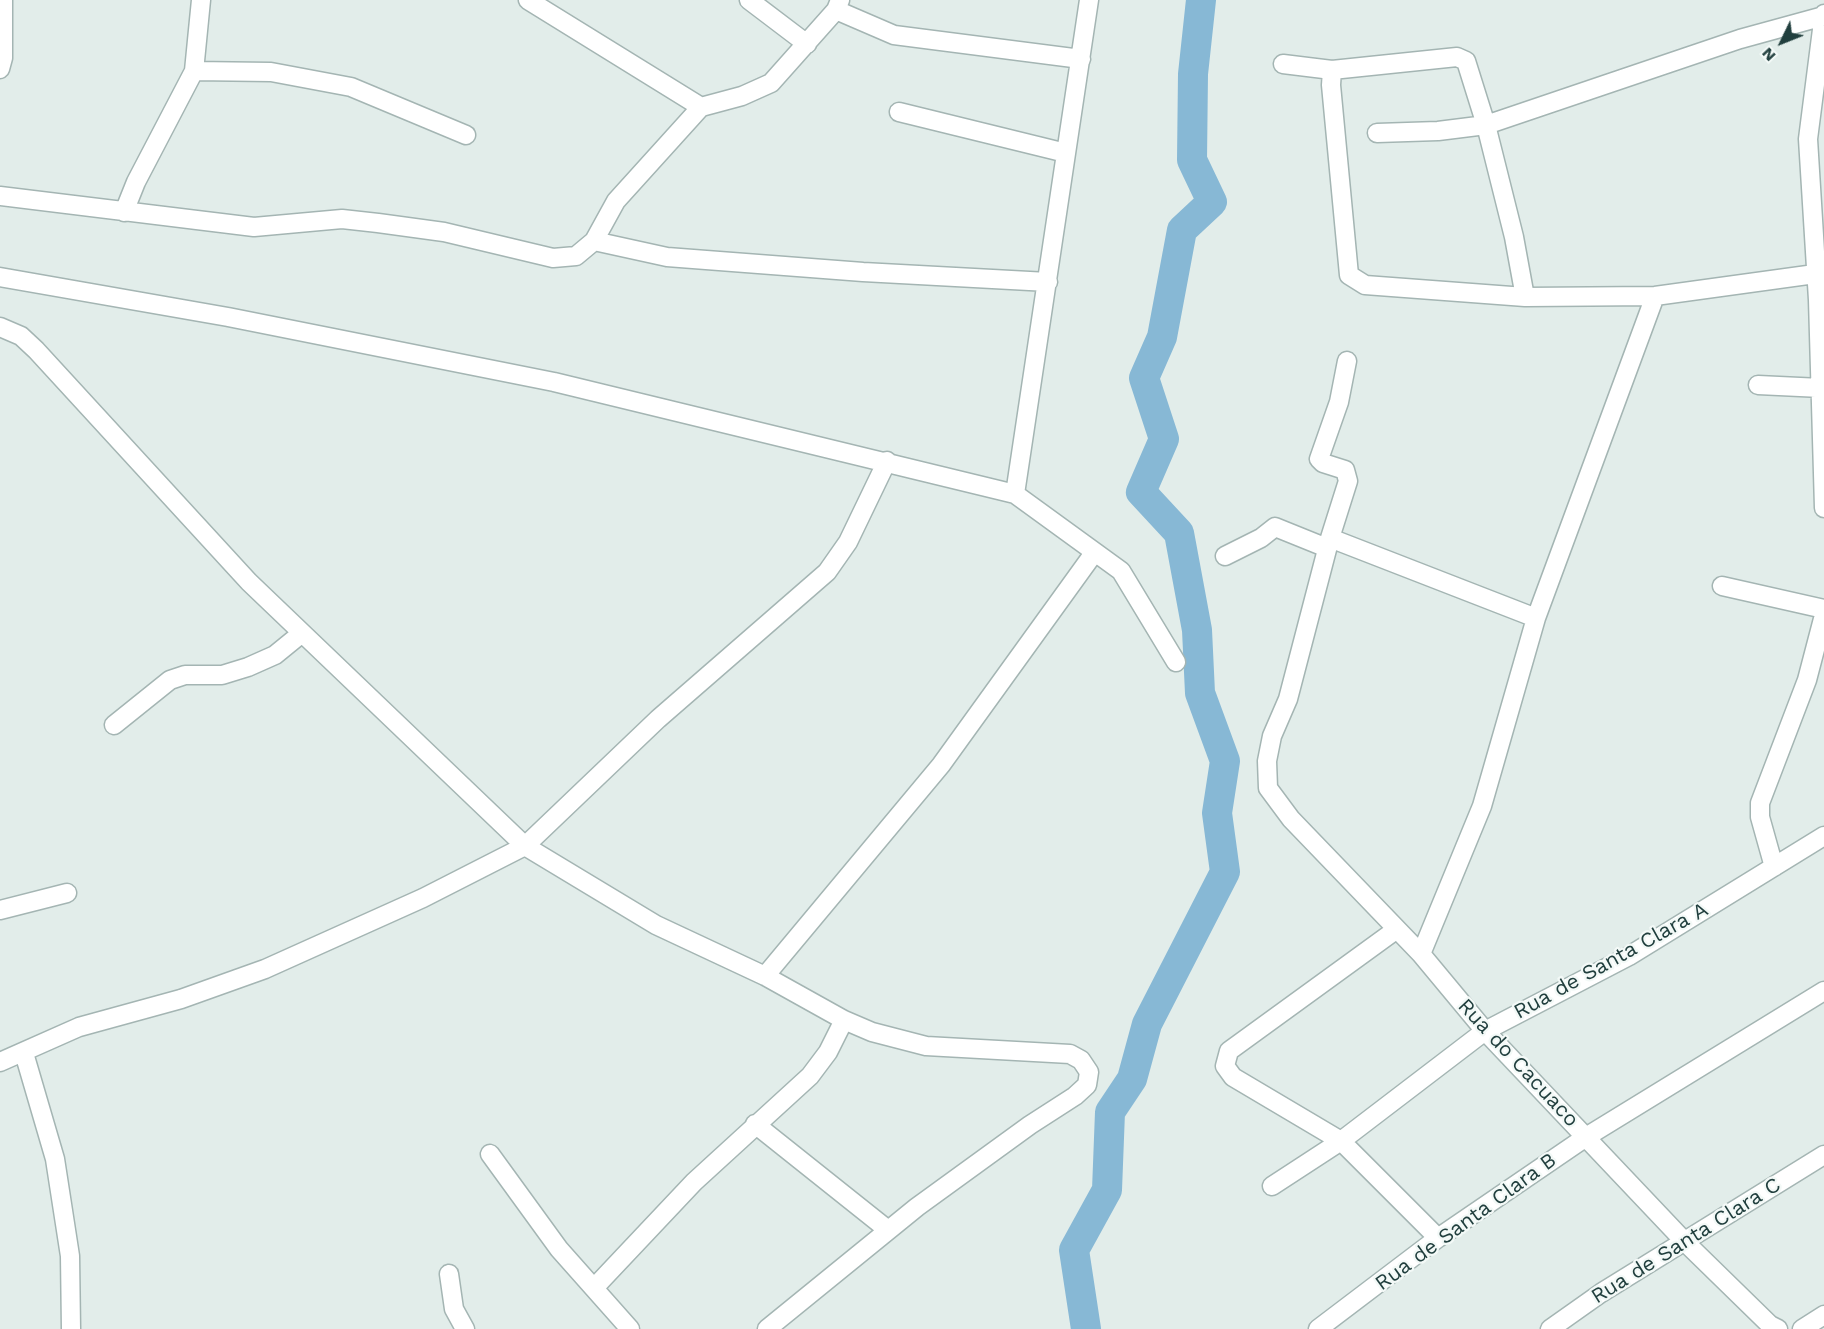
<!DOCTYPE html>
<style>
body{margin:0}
#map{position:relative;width:1824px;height:1329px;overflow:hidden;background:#e2edea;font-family:"Work Sans",sans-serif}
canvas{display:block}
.north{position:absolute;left:1752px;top:12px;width:60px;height:60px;-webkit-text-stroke:4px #f3f9f7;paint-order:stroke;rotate:227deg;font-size:16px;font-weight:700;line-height:24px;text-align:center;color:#213f3e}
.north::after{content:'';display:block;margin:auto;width:21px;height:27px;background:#213f3e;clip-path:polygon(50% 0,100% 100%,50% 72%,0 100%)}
</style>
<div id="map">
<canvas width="1824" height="1329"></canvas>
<div class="north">N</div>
</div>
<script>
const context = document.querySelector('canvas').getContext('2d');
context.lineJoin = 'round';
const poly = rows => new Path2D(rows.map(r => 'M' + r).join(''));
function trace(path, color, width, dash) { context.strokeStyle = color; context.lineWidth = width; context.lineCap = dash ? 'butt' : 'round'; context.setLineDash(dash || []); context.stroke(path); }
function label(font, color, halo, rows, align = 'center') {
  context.font = font + ' "Work Sans",sans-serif'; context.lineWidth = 4.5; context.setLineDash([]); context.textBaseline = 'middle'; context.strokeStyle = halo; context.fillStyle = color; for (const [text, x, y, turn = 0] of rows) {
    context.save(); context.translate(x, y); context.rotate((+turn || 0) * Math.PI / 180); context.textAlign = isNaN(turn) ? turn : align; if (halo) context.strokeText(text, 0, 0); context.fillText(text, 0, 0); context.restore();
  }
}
const river = poly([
 [1086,1329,1074,1250,1107,1190,1110,1112,1132,1079,1147,1024,1225,872,1217,813,1225,761,1200,693,1197,630,1179,533,1141,492,1164,439,1144,378,1162,337,1182,230,1212,202,1192,160,1193,74,1201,0]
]);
const minor = poly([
 [528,0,701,107],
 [749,0,807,44],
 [836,10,894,35,1081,59],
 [1824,14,1808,139,1818,300,1824,508],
 [1283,64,1332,70,1457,57,1466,61,1486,125,1514,237,1525,297],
 [0,69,3,58,3,0],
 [1332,70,1331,85,1349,275,1365,285,1525,297,1655,296,1815,274],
 [194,71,271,72,351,87,466,135],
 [899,112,1066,153],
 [1377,133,1438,131,1486,125,1740,39,1824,16],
 [0,196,254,227,342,219,378,223,444,232,553,258,576,256,594,241,616,201,701,107,742,96,771,83,836,10,840,0],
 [124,212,136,182,194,71,201,0],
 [594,241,667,257,863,272,1048,282],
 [0,277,228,317,554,382,1015,494,1121,571,1176,662],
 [0,327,21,336,36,350,249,582,525,846,656,925,765,976,844,1020,872,1032,926,1046,1070,1054,1081,1060,1089,1072,1087,1085,1075,1096,1030,1125,917,1207,767,1329],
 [1347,361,1339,402,1319,459,1323,463,1345,470,1348,481,1330,538,1288,699,1272,736,1267,761,1268,788,1291,819,1421,954,1485,1031,1685,1242,1770,1325,1778,1329],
 [1758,385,1821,388],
 [1015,494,1089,0],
 [1330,538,1536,618],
 [1225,556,1261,538,1275,527,1327,548],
 [1722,586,1824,609],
 [114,725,170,680,185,675,222,675,248,667,275,655,302,633],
 [1774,867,1760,817,1760,803,1807,680,1824,615],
 [0,910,67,893],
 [1397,929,1229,1051,1225,1066,1233,1077,1341,1141,1438,1238],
 [1421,954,1482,806,1536,618,1655,296],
 [765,976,941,765,1094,553],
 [24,1053,55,1159,70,1256,71,1329],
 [0,1062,79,1027,181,999,265,969,423,898,525,846,658,719,827,572,848,542,887,461],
 [755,1124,888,1230],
 [490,1154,559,1249,630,1329],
 [1272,1186,1341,1141,1485,1031,1629,956,1824,836],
 [449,1274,454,1309,465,1329],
 [594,1288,694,1182,810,1076,828,1052,844,1020],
 [1318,1329,1438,1238,1586,1137,1824,991],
 [1550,1329,1601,1293,1824,1155],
 [1802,1329,1824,1315]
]);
const streetNames = [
 ["Rua de Santa Clara A",1611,961,-29],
 ["Rua do Cacuaco",1518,1063,47],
 ["Rua de Santa Clara B",1466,1222,-36],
 ["Rua de Santa Clara C",1686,1241,-32]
];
trace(river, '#87b8d5', 30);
trace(minor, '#a4b5b3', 21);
trace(minor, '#fff', 18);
label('21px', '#213f3e', '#f3f9f7', streetNames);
</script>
